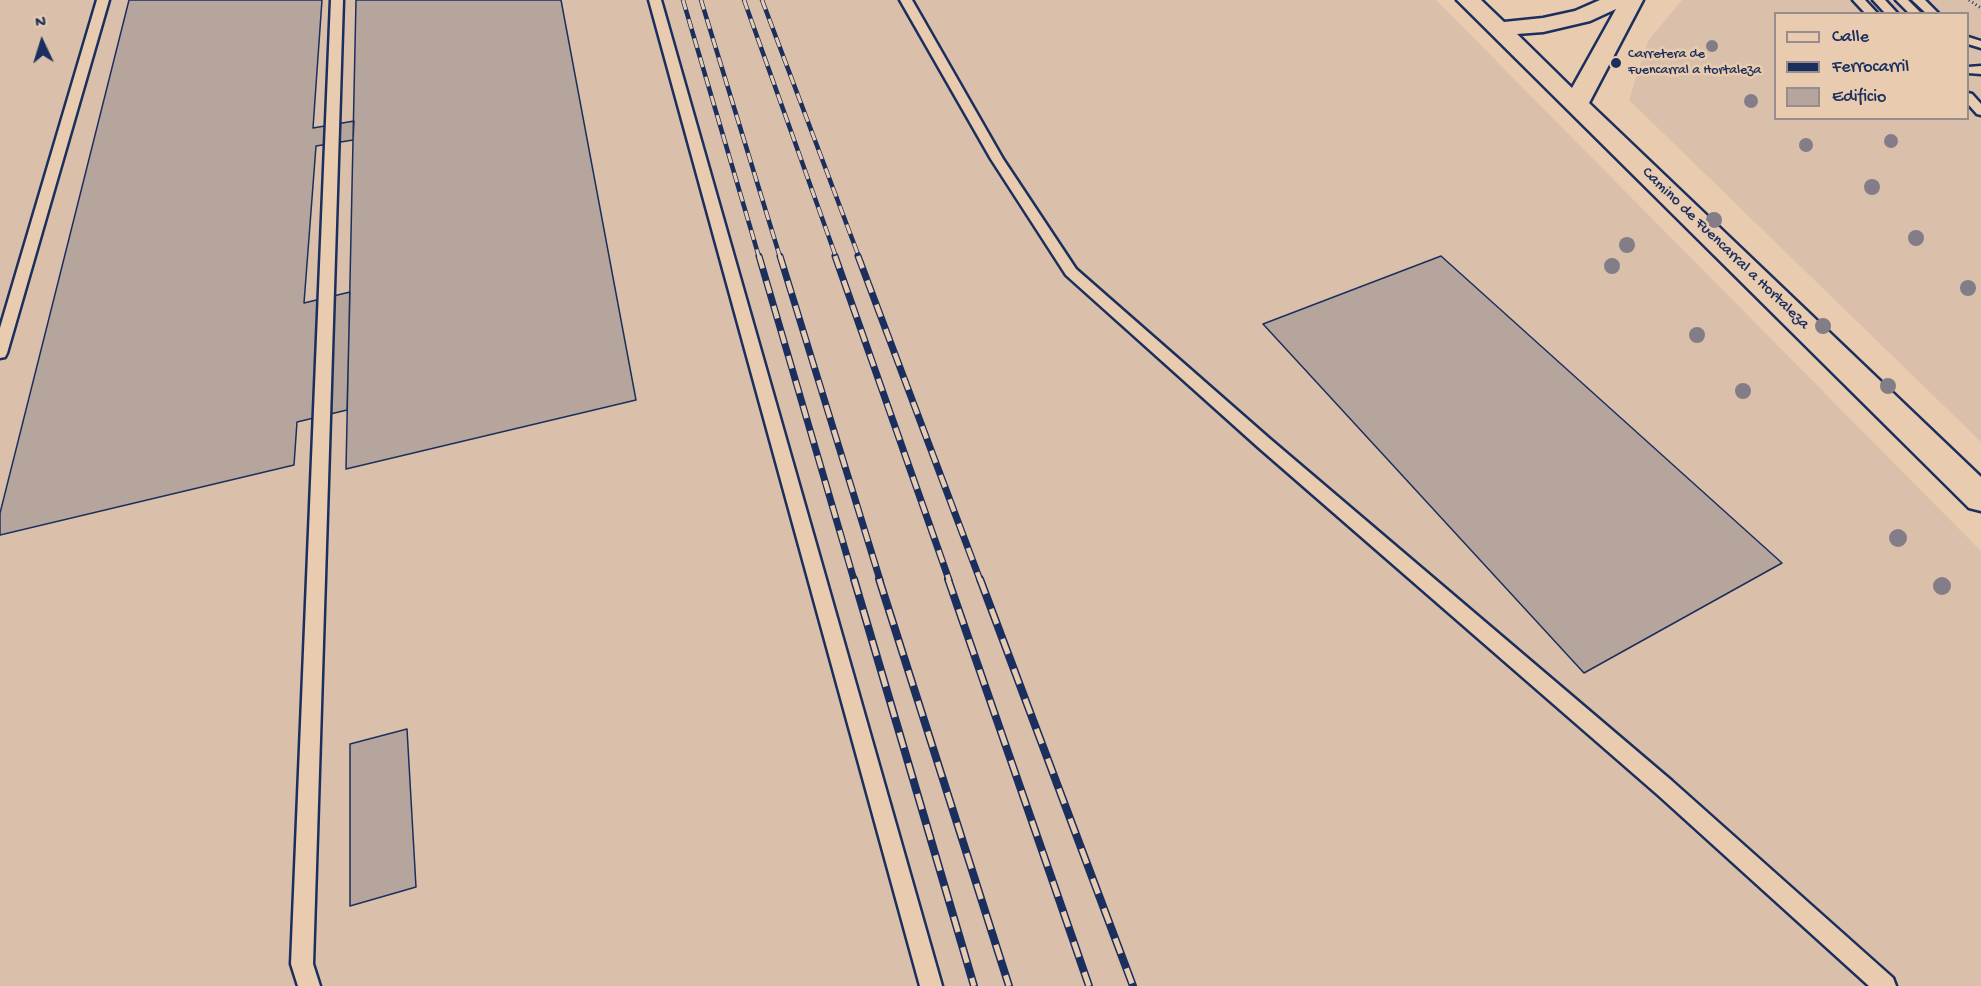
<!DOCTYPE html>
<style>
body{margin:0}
#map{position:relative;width:1981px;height:986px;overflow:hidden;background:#e9ccb0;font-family:"Gochi Hand",sans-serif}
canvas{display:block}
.legend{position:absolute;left:1774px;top:12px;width:195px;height:108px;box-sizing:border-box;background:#e9ccb0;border:2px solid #978d8f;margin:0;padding:8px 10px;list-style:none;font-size:18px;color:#1b2f5e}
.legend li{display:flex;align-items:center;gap:12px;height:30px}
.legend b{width:30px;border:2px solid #978d8f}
.north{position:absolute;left:12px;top:12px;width:60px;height:60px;-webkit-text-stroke:4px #e9ccb0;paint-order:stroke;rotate:356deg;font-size:16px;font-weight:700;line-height:24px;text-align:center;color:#1b2f5e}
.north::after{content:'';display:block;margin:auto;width:21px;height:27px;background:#1b2f5e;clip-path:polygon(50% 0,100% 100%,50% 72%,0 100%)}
</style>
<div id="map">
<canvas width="1981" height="986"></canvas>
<ul class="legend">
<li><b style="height:8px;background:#e9ccb0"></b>Calle</li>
<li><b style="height:8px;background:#1b2f5e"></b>Ferrocarril</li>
<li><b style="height:16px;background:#b6a59c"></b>Edificio</li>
</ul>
<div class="north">N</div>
</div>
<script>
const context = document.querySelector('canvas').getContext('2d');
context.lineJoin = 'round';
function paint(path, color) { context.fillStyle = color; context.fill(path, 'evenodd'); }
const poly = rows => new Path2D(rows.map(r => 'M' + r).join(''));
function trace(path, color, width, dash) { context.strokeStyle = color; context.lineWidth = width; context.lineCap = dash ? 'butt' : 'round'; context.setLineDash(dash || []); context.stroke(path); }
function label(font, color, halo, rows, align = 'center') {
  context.font = font + ' "Gochi Hand",sans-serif'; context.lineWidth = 5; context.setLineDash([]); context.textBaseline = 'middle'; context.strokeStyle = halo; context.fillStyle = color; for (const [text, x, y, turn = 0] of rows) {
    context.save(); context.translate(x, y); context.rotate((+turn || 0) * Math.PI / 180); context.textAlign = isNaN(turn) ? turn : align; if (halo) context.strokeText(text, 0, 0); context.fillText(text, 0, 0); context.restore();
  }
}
const built = poly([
 [0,0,1436,0,1981,551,1981,986,0,986],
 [1682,0,1981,0,1981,442,1629,100,1648,41],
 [1776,14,1968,14,1968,118,1776,118]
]);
const building = poly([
 [129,0,322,0,313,128,354,121,353,140,316,146,304,303,350,292,347,410,297,422,294,465,0,535,0,513,129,0],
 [356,0,561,0,636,400,346,469,356,0],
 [1441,256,1782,563,1584,673,1263,324,1441,256],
 [407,729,416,887,350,906,350,744,407,729]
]);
const path = poly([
 [1969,0,1981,8]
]);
const service = poly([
 [97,0,109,0,7,353,5,357,0,358,0,328,97,0],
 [331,0,343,0,313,964,320,986,298,986,291,964,331,0],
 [649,0,661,0,942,986,920,986,649,0],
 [900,0,912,0,1003,159,1076,269,1270,439,1672,781,1893,978,1896,986,1869,986,1658,795,1258,447,1066,275,991,159,900,0],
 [1853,0,1865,0,1878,14,1866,14,1853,0],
 [1873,0,1885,0,1898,14,1886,14,1873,0],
 [1896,0,1908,0,1922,14,1910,14,1896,0],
 [1912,0,1925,0,1939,14,1927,14,1912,0],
 [1968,37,1981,41,1981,48,1968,44,1968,37],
 [1981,66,1981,74,1968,73,1968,67,1981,66],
 [1968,93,1972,94,1981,104,1981,115,1977,114,1968,104,1968,93]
]);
const minor = poly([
 [1457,0,1481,0,1504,22,1543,18,1575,11,1600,0,1643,0,1589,103,1981,477,1981,511,1969,508,1457,0],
 [1616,9,1572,88,1517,34,1543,32,1590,21,1616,9]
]);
const railFar2 = poly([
 [683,0,759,257],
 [701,0,780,257],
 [744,0,836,257],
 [762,0,859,257]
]);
const railFar1 = poly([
 [759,256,854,580],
 [780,256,880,580],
 [835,256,949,580],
 [858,256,980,580]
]);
const rail = poly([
 [854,579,974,986],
 [879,579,1009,986],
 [948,579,1089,986],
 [980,579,1133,986]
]);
const trees = [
 [1712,46,6],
 [1751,101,7],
 [1891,141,7],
 [1806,145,7],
 [1872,187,8],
 [1714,220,8],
 [1916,238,8],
 [1627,245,8],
 [1612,266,8],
 [1968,288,8],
 [1823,326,8],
 [1697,335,8],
 [1888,386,8],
 [1743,391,8],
 [1898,538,9],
 [1942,586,9]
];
const markers = [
 [1616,63,6,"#1b2f5e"]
];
const farPoinames = [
 ["Carretera de",1628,55],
 ["Fuencarral a Hortaleza",1628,71]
];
const streetNames = [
 ["Camino de Fuencarral a Hortaleza",1725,249,44]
];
paint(built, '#dac0aa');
paint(building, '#b6a59c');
trace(building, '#1b2f5e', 1.5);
trace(service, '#1b2f5e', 5);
trace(minor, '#1b2f5e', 5);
trace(path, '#1b2f5e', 3, [1, 3]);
paint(service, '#e9ccb0');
paint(minor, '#e9ccb0');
trace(railFar2, '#1b2f5e', 4.5);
trace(railFar1, '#1b2f5e', 7);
trace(rail, '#1b2f5e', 8);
trace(railFar2, '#e9ccb0', 3, [10]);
trace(railFar1, '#e9ccb0', 4.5, [13]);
trace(rail, '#e9ccb0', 5, [16]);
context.fillStyle = '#827d87';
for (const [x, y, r] of trees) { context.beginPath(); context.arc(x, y, r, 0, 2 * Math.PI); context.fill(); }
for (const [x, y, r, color] of markers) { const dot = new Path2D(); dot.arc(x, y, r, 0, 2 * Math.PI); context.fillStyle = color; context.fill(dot); trace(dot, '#e9ccb0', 2); }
label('14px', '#1b2f5e', '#e9ccb0', farPoinames, 'left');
label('16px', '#1b2f5e', '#e9ccb0', streetNames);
</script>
